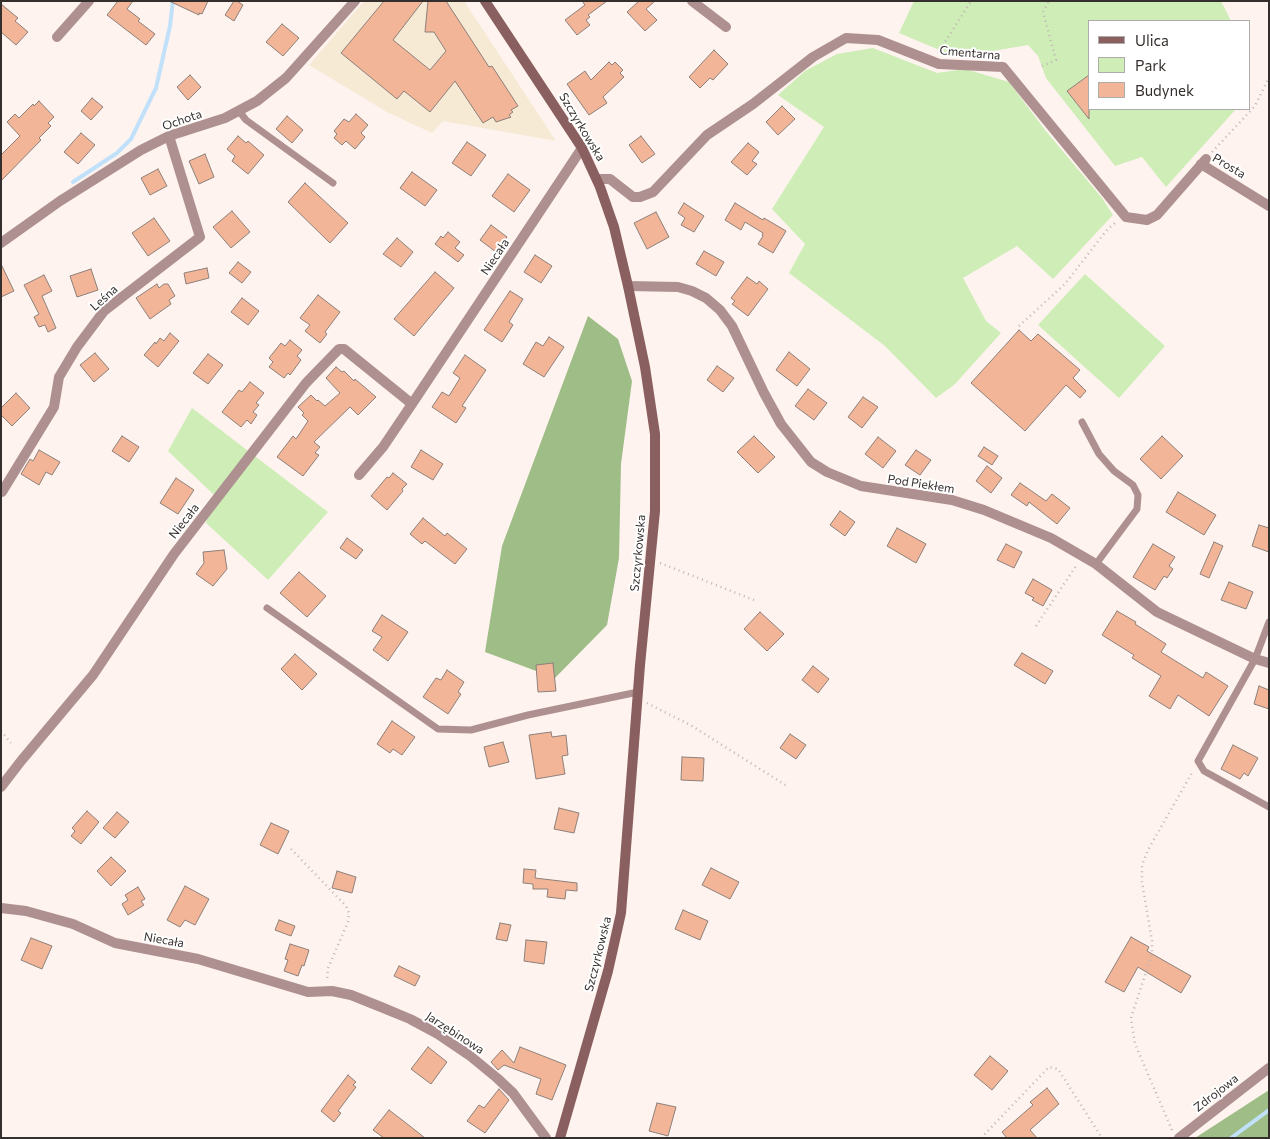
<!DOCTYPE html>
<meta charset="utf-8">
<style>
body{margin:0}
#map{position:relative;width:1270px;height:1139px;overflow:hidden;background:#fef3ee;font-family:Commissioner,sans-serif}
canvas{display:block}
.frame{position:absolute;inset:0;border:2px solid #342e2c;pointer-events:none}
.legend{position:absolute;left:1088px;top:20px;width:162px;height:90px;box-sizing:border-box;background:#fff;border:1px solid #aeabab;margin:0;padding:6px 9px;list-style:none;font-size:15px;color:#342e2c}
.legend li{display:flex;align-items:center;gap:10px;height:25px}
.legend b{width:25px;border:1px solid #aeabab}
</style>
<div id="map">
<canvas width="1270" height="1139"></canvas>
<div class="frame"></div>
<ul class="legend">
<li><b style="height:6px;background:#8a5f60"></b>Ulica</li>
<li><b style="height:14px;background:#ceedb7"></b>Park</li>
<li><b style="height:14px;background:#f2b598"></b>Budynek</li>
</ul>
</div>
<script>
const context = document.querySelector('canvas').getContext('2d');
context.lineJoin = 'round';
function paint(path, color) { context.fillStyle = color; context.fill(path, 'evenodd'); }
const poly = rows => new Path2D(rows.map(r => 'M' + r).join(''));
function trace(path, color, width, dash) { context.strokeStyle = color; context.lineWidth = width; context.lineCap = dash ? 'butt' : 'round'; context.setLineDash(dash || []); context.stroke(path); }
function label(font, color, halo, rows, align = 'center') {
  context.font = font + ' Commissioner,sans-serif'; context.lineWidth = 4; context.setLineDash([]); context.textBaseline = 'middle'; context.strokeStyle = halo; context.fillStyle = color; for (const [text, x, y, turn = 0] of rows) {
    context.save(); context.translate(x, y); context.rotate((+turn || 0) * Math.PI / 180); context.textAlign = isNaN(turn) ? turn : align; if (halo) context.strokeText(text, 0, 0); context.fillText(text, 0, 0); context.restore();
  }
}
const education = poly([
 [364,1,464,1,556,141,443,121,432,133,387,112,309,65]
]);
const green = poly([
 [914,1,1221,1,1231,21,1089,21,1089,109,1236,109,1166,187,1142,157,1115,166,1046,78,1038,56,1028,45,981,53,949,54,899,33],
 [873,48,937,73,965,69,1009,82,1045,130,1102,198,1113,215,1053,279,1017,246,963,278,986,321,1001,333,955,384,936,398,885,346,789,273,805,244,772,209,824,127,778,95,805,71,837,54],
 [1085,274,1165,346,1119,398,1038,325],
 [192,408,328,512,268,580,206,523,214,495,168,451]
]);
const forest = poly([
 [588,316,618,339,632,381,621,464,619,558,607,625,555,678,485,652,502,546],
 [1269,1090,1269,1138,1195,1138]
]);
const stream = poly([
 [73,182,117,153,131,139,156,88,170,26,173,1],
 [1231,1138,1269,1110]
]);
const building = poly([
 [118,1,133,1,127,9,140,19,138,21,155,34,146,45,107,15,118,1],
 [169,1,208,1,202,14,199,13,199,15,169,1],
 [234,1,237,1,243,5,234,21,225,15,234,1],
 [384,1,423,1,393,40,430,70,446,51,434,32,425,32,428,1,446,1,489,67,492,66,518,106,511,110,513,112,509,115,511,117,496,122,493,117,483,123,455,81,430,112,404,91,397,99,341,53,384,1],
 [582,1,607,1,588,15,590,17,586,20,590,25,577,35,565,20,585,5,582,1],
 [639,1,655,1,646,9,657,20,645,31,627,12,639,1],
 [1,4,18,18,15,21,28,32,16,45,1,32,1,4],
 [282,24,299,38,283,56,266,42,282,24],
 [714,50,728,64,713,80,710,78,700,88,689,77,714,50],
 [609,62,612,65,615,62,623,70,620,73,624,77,603,97,607,103,589,115,567,84,585,71,591,80,609,62],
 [190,75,201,87,188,100,177,87,190,75],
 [1089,75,1089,119,1067,91,1089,75],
 [92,98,103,107,91,120,81,111,92,98],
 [39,101,54,117,48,123,51,126,39,138,41,140,1,181,1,155,20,136,7,122,15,114,19,118,33,104,34,106,39,101],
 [782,106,795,119,778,135,766,122,782,106],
 [356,114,368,125,361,133,365,137,355,149,346,141,342,145,334,138,337,134,334,131,344,119,349,122,356,114],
 [287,116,303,130,292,143,276,129,287,116],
 [81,133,95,145,78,164,64,152,81,133],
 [238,136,246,143,248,141,264,155,248,174,232,161,235,156,227,149,238,136],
 [641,136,655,154,642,163,629,145,641,136],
 [467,142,486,155,471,176,452,163,467,142],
 [748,143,759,152,752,161,757,164,747,175,731,162,748,143],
 [205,154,214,177,199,184,189,161,205,154],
 [158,169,167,186,150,195,141,178,158,169],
 [412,172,437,190,425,206,400,188,412,172],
 [508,174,530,190,514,212,492,196,508,174],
 [305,183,348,223,330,243,288,202,305,183],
 [684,203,704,216,694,232,681,225,685,218,678,213,684,203],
 [735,203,763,220,764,218,786,231,773,253,758,244,763,236,762,235,763,233,745,222,741,230,725,220,735,203],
 [232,211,250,232,231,248,213,227,232,211],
 [656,212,669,237,647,249,634,223,656,212],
 [154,218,170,241,148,256,132,233,154,218],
 [491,225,507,237,496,252,480,240,491,225],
 [448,232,460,242,455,248,464,255,458,262,435,244,441,236,443,238,448,232],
 [397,238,413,252,401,267,383,254,397,238],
 [704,251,724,262,716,276,696,264,704,251],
 [535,255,552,266,541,283,524,272,535,255],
 [238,262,251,272,242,283,229,273,238,262],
 [1,264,14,291,1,297,1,264],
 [207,268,209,278,186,284,184,273,207,268],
 [91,269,98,290,77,297,70,276,91,269],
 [435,272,454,288,414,336,394,319,435,272],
 [44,275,52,291,42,296,56,328,48,332,45,325,39,327,34,317,39,314,24,285,44,275],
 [747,277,757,284,759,281,768,289,748,316,732,304,735,301,731,298,747,277],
 [157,284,159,288,164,284,168,284,175,296,169,300,171,304,150,319,136,298,157,284],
 [510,291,523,299,509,322,513,325,502,342,484,330,510,291],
 [318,295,340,312,325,332,327,334,320,343,305,331,310,325,300,318,318,295],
 [242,298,259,311,248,325,231,312,242,298],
 [1019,330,1031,341,1038,334,1080,370,1073,378,1086,391,1080,398,1066,385,1025,431,971,383,1019,330],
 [170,333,179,341,158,367,144,355,155,342,156,344,160,338,164,341,170,333],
 [549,337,564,347,544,377,523,364,536,342,543,346,549,337],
 [290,340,302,350,297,356,301,360,290,375,288,373,284,378,269,367,273,362,269,358,281,343,285,346,290,340],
 [789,352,810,369,797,386,776,370,789,352],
 [95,353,109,369,94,382,80,365,95,353],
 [208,354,223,365,208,384,193,373,208,354],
 [465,355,486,370,462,406,466,408,456,423,432,407,442,392,449,396,460,378,453,373,465,355],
 [717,366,734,378,723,392,707,380,717,366],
 [336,367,342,372,344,371,354,381,355,379,376,397,358,415,350,407,314,442,320,447,315,453,319,455,303,476,277,457,293,436,296,439,308,421,302,415,304,413,298,407,311,395,317,401,318,400,325,406,340,393,326,378,336,367],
 [250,382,264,393,256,403,259,405,253,412,257,415,251,424,247,420,241,427,222,412,239,390,242,392,250,382],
 [808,389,827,403,814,420,795,406,808,389],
 [16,393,30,408,12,426,1,415,1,408,16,393],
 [863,397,878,407,862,428,848,417,863,397],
 [122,436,139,447,129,462,112,451,122,436],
 [754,436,775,457,758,473,737,452,754,436],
 [1162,436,1183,456,1161,479,1140,459,1162,436],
 [878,437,896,451,883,468,865,454,878,437],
 [984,447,998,456,992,465,978,456,984,447],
 [39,450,60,462,52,475,46,472,39,485,21,474,30,459,33,461,39,450],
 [421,450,443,464,433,480,411,467,421,450],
 [916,450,931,460,920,475,905,465,916,450],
 [987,466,1002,478,991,493,976,481,987,466],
 [393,473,407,484,402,489,403,491,387,510,371,496,387,477,389,478,393,473],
 [176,478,194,490,178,514,160,503,176,478],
 [1020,483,1046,501,1052,494,1070,508,1057,524,1029,502,1027,506,1011,495,1020,483],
 [1178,492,1216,515,1204,535,1166,512,1178,492],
 [840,511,855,522,845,536,830,525,840,511],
 [423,518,445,536,447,533,467,549,455,564,425,541,422,544,410,534,423,518],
 [1259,525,1269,528,1269,552,1252,546,1259,525],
 [897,528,926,544,916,563,887,546,897,528],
 [347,538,363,550,356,559,340,548,347,538],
 [1214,542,1223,546,1209,578,1200,574,1214,542],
 [1006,544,1022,552,1014,568,997,560,1006,544],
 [1153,544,1175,557,1169,566,1173,569,1167,578,1164,576,1155,590,1133,577,1153,544],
 [224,550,227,569,213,586,196,574,204,563,203,552,224,550],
 [299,572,326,596,307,617,280,593,299,572],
 [1033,579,1052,590,1043,606,1032,600,1034,598,1025,593,1033,579],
 [1229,582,1253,592,1246,609,1221,600,1229,582],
 [1117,611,1136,622,1135,624,1166,644,1161,652,1203,678,1206,672,1228,686,1209,716,1178,695,1170,709,1149,696,1161,676,1132,658,1134,655,1102,635,1117,611],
 [760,612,784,634,767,651,744,629,760,612],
 [382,615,408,632,388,661,373,650,382,637,372,631,382,615],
 [1022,653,1053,671,1045,684,1014,665,1022,653],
 [295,654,317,674,302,690,281,669,295,654],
 [553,663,556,691,538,692,536,665,553,663],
 [813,666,829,679,818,693,802,680,813,666],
 [447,670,464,682,458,692,461,694,448,714,423,697,436,678,441,680,447,670],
 [1259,686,1269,690,1269,709,1254,704,1259,686],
 [392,721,415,737,402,755,393,749,390,753,377,744,392,721],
 [551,732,552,737,566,735,568,755,562,756,565,774,536,779,529,735,551,732],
 [790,734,806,745,796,759,780,748,790,734],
 [503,742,509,762,489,767,484,747,503,742],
 [1233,745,1258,758,1248,776,1244,773,1240,779,1221,769,1233,745],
 [682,757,704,758,703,781,681,780,682,757],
 [559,808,579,813,574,833,554,829,559,808],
 [87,811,99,822,81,844,71,836,75,831,72,828,87,811],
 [117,812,129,822,115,838,103,828,117,812],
 [271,823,289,831,278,854,260,845,271,823],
 [111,857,126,871,111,886,97,871,111,857],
 [711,868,739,882,730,899,702,885,711,868],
 [524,869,536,870,535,878,577,883,577,891,566,890,565,899,547,897,548,889,533,889,533,884,523,883,524,869],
 [337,871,356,877,352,893,332,888,337,871],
 [185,886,209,899,195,925,185,920,180,927,167,920,185,886],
 [138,887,145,899,141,901,144,905,128,915,122,904,128,900,125,895,138,887],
 [683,910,708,921,700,940,675,929,683,910],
 [279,920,295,926,291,936,275,930,279,920],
 [500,923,511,925,507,941,496,939,500,923],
 [1131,937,1149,947,1147,951,1191,976,1181,993,1138,967,1124,992,1105,982,1131,937],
 [31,938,52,946,42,969,21,960,31,938],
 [526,940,547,942,544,964,524,961,526,940],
 [290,944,309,950,304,966,302,965,298,976,284,971,288,960,285,959,290,944],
 [399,966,420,976,415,986,394,976,399,966],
 [428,1047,447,1062,431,1084,411,1069,428,1047],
 [520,1047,566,1065,552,1100,536,1094,541,1079,504,1065,498,1070,491,1062,502,1050,514,1063,520,1047],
 [990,1056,1008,1071,992,1090,974,1075,990,1056],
 [348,1075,356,1082,353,1085,356,1087,338,1111,341,1113,334,1122,321,1111,348,1075],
 [1047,1088,1059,1104,1030,1130,1037,1138,1007,1138,1002,1132,1033,1105,1030,1102,1047,1088],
 [499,1089,509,1100,485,1133,467,1121,479,1105,484,1108,499,1089],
 [657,1103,676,1107,668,1136,649,1131,657,1103],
 [389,1110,406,1123,425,1138,384,1138,373,1130,389,1110]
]);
const path = poly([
 [940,50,971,1],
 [1042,66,1056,60,1043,12,1049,1],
 [1212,152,1255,106,1269,77],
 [1019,326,1065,284,1106,231,1116,222],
 [660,563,754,600],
 [1036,626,1076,566],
 [647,703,692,726,787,786],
 [1,731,11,743],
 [291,849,346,906,349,913,348,922,328,968,327,981],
 [1172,1130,1135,1044,1131,1018,1152,954,1152,941,1142,882,1142,865,1148,850,1193,771],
 [981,1138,1049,1067,1058,1069,1102,1138]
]);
const service = poly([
 [239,111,246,120,333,183],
 [1082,422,1099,454,1114,471,1133,485,1138,495,1137,509,1096,564],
 [267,608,438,729,471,730,528,715,638,692],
 [1269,622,1255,659,1198,761,1204,771,1269,807]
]);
const minor = poly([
 [692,1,726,27],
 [57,37,89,1],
 [1201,164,1269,206],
 [597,179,610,179,633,197,640,197,653,192,707,135,753,104,813,57,846,38,878,40,939,64,1003,67,1126,217,1147,220,1157,215,1206,159],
 [1,243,60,201,141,150,169,136,225,118,257,101,286,78,355,1],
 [628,286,678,287,692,291,706,298,720,310,732,326,764,393,781,424,811,462,827,472,861,486,952,500,984,510,1051,538,1096,564,1157,612,1255,659,1269,663],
 [359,475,383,447,412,404],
 [2,492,54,407,59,377,77,347,104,311,200,237,169,136],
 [1,787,21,761,93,675,174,554,306,383,339,349,344,349,412,404,582,148],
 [1,908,26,911,73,924,115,943,198,959,308,992,332,991,351,995,381,1007,410,1019,438,1034,469,1055,497,1078,513,1093,546,1138],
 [1179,1138,1269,1068]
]);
const secondary = poly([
 [485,1,582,148,600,187,614,227,628,286,645,367,655,434,655,511,640,665,621,913,608,971,560,1138]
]);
const streetNames = [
 ["Cmentarna",970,53,5],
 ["Ochota",182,120,-19],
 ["Szczyrkowska",582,127,59],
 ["Prosta",1229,166,31],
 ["Niecała",495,257,-56],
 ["Leśna",104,298,-42],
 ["Pod Piekłem",921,484,9],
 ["Niecała",184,521,-52],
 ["Szczyrkowska",638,553,-85],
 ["Niecała",164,940,10],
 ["Szczyrkowska",598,954,-76],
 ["Jarzębinowa",455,1033,33],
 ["Zdrojowa",1216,1093,-38]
];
paint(education, '#f6ead5');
paint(green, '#ceedb7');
paint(forest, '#9fbd87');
trace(stream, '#c1e1fb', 4);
paint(building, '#f2b598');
trace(building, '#8d807a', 1);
trace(path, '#c0b6b2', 2.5, [1, 4]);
trace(service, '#ae9090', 7);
trace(minor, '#ae9090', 10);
trace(secondary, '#8a5f60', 10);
label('12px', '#342e2c', '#fff', streetNames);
</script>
